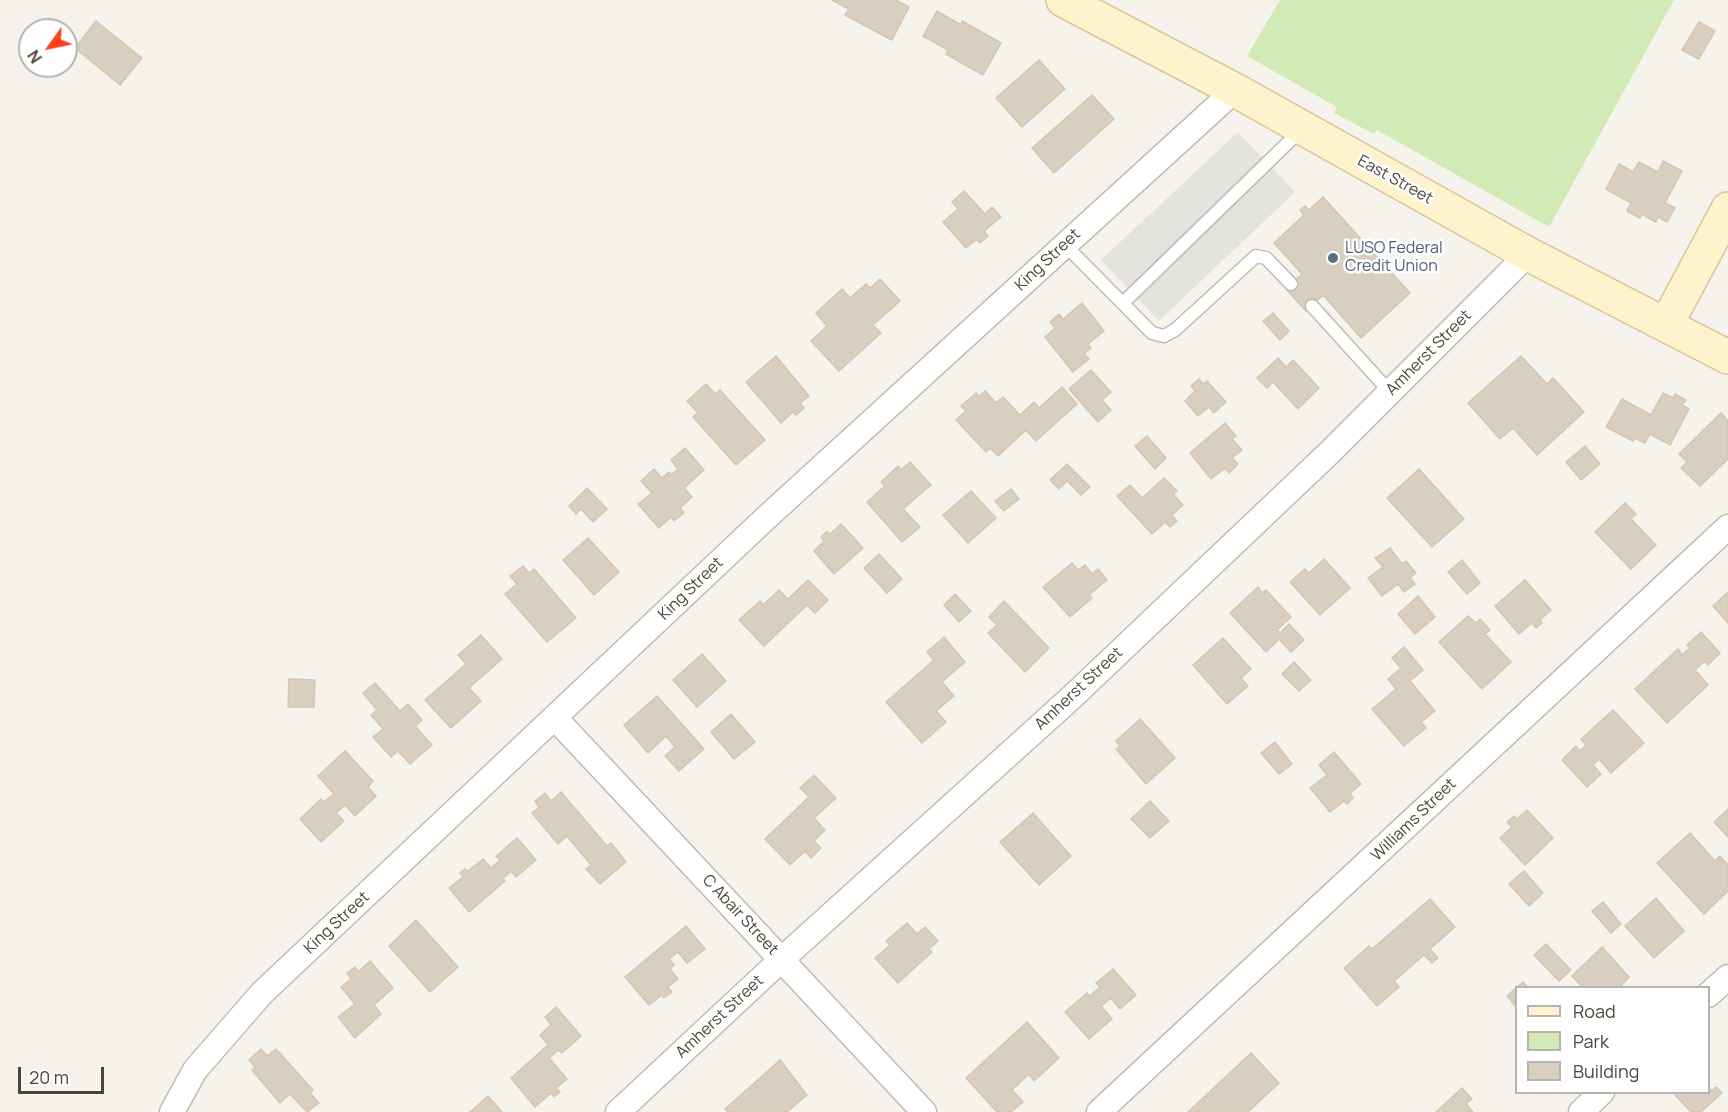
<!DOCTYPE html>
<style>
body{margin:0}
#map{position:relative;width:1728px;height:1112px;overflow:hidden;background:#f6f3ec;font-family:Manrope,sans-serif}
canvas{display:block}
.legend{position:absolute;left:1515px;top:986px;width:195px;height:108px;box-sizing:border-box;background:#fff;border:2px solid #b7b4b0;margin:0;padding:8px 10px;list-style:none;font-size:18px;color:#4b4439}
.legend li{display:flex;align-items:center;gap:12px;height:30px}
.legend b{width:30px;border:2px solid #b7b4b0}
.north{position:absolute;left:18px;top:18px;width:60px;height:60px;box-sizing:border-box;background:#fff;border:2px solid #b7b4b0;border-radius:50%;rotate:237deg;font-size:16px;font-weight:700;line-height:24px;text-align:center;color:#4b4439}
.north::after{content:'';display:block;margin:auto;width:21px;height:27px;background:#fc3f1d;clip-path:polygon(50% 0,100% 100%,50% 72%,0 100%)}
.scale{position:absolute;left:18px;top:1067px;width:86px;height:27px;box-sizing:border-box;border:3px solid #4b4439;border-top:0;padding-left:8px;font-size:18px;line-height:21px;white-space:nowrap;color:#4b4439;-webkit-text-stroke:4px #fff;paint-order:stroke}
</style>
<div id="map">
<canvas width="1728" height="1112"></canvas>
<ul class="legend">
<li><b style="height:8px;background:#fff3cd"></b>Road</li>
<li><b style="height:16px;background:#d2eab5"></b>Park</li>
<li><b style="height:16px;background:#d8cfc1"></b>Building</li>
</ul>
<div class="north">N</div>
<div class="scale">20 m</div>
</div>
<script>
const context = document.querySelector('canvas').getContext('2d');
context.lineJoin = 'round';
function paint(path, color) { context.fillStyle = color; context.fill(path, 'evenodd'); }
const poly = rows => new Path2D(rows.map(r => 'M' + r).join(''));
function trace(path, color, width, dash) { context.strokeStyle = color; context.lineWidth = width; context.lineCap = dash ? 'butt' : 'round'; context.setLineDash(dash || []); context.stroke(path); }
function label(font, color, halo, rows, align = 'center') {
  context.font = font + ' Manrope,sans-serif'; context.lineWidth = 5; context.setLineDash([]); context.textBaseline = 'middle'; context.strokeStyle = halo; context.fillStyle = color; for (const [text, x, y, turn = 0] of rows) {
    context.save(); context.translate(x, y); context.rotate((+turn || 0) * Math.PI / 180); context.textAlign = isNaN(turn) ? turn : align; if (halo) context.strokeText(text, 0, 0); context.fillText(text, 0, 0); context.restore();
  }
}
const green = poly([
 [1280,0,1674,0,1549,227,1377,130,1374,134,1334,113,1337,107,1247,56]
]);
const parking = poly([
 [1238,132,1295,192,1159,321,1101,260]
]);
const building = poly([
 [832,0,896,0,909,7,892,40,845,15,849,9,832,0],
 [937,11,961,25,962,21,1001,43,983,75,946,54,948,50,923,36,937,11],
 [96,21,142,58,120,85,75,48,96,21],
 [1699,22,1715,31,1699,59,1682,50,1699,22],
 [1039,60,1065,89,1022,127,996,98,1039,60],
 [1092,95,1114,119,1054,173,1032,148,1092,95],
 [1663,161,1682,171,1665,203,1675,208,1667,222,1658,217,1656,222,1642,214,1640,218,1627,211,1631,203,1606,189,1619,164,1633,172,1639,162,1658,172,1663,161],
 [964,191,985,214,992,207,1001,217,984,231,988,236,980,243,977,239,966,248,943,222,958,209,952,202,964,191],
 [1323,197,1410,293,1361,338,1323,295,1306,311,1286,289,1302,274,1274,243,1304,215,1300,210,1305,206,1309,210,1323,197],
 [880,279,900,301,873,325,881,333,839,371,811,341,827,326,816,313,842,289,850,298,866,284,870,288,880,279],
 [1082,303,1104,331,1088,344,1091,348,1084,354,1089,359,1073,372,1045,337,1055,328,1050,322,1059,314,1063,319,1082,303],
 [1273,313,1289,331,1280,340,1263,321,1273,313],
 [776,356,809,396,800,403,804,408,796,415,793,412,781,423,746,382,776,356],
 [1521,356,1547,384,1553,378,1584,412,1537,455,1513,428,1500,439,1468,403,1521,356],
 [1278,358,1286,367,1293,360,1319,388,1298,409,1273,382,1267,388,1257,378,1278,358],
 [1091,370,1111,392,1102,400,1111,410,1098,422,1069,389,1091,370],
 [1199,379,1203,384,1207,381,1226,402,1214,413,1209,407,1198,416,1185,401,1195,391,1191,386,1199,379],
 [706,384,715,394,720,390,765,440,736,465,693,417,698,413,687,401,706,384],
 [1062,387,1077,404,1036,441,1026,430,998,456,990,448,986,452,956,420,966,411,961,406,976,393,979,396,985,391,996,403,1003,397,1020,415,1034,402,1039,408,1062,387],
 [1663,393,1673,398,1675,394,1686,400,1682,405,1689,409,1670,445,1650,434,1645,443,1635,438,1633,441,1606,427,1622,399,1651,415,1663,393],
 [1721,413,1728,421,1728,459,1700,486,1681,468,1687,462,1679,454,1721,413],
 [1225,423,1236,436,1232,439,1242,450,1232,458,1238,464,1229,473,1225,468,1211,479,1190,453,1225,423],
 [1147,436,1166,458,1155,469,1135,446,1147,436],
 [1585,446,1600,464,1581,480,1566,462,1585,446],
 [685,448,704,470,684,488,692,497,680,508,684,513,674,521,671,517,659,528,638,504,652,493,641,481,654,469,662,478,669,472,671,475,678,469,671,460,685,448],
 [910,462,931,485,903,509,920,527,902,542,867,502,885,486,881,482,898,466,901,470,910,462],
 [1067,464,1090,487,1081,495,1067,481,1059,489,1050,480,1067,464],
 [1419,469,1464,519,1432,547,1387,498,1419,469],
 [1164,478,1177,491,1173,494,1183,505,1172,515,1177,521,1170,527,1165,522,1152,534,1117,496,1130,485,1142,498,1164,478],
 [587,488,607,509,593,522,581,509,576,514,569,506,587,488],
 [1011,489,1019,499,1004,511,995,501,1011,489],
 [971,491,996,518,968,543,943,515,971,491],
 [1625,503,1636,514,1631,519,1656,545,1631,569,1595,532,1625,503],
 [841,524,863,548,834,574,814,551,824,541,821,537,827,531,830,534,841,524],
 [588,538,619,572,594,595,563,560,588,538],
 [1390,548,1402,564,1406,561,1416,573,1410,578,1415,584,1404,592,1398,584,1382,596,1368,578,1383,567,1375,558,1390,548],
 [879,554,902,579,887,593,864,568,879,554],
 [1324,559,1350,588,1320,615,1290,582,1305,569,1309,573,1324,559],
 [1462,560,1480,583,1467,594,1448,572,1462,560],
 [1072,563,1078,570,1085,565,1092,574,1098,569,1107,580,1089,595,1092,598,1070,617,1043,587,1072,563],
 [523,566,529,573,534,569,576,618,547,642,505,594,517,584,510,576,523,566],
 [808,580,828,600,815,613,807,605,764,646,739,620,760,601,763,605,779,590,788,599,808,580],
 [1525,580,1551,610,1540,620,1542,623,1536,628,1532,623,1519,634,1495,606,1525,580],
 [1258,587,1262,593,1266,590,1291,617,1277,630,1280,633,1289,624,1304,640,1291,652,1279,639,1266,652,1230,613,1258,587],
 [1728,592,1728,623,1713,606,1728,592],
 [955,594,971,611,959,622,944,605,955,594],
 [1418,596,1435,617,1415,634,1398,614,1418,596],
 [1004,601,1049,648,1025,672,988,633,997,625,989,617,1004,601],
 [1468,616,1476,623,1480,619,1490,630,1485,634,1511,662,1482,689,1439,642,1468,616],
 [1701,632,1720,653,1708,665,1705,661,1695,670,1708,685,1667,723,1635,689,1678,649,1682,655,1690,648,1687,645,1701,632],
 [481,635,502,659,469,688,481,701,451,728,425,700,466,664,458,655,481,635],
 [944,637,965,662,942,682,954,696,936,711,946,722,922,743,886,702,934,660,927,652,944,637],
 [1223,638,1251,669,1241,678,1248,686,1227,704,1193,665,1223,638],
 [1404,647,1423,670,1410,681,1435,711,1421,722,1426,728,1404,746,1372,709,1396,689,1388,679,1401,668,1392,658,1404,647],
 [702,654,726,681,697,707,673,680,702,654],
 [1294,662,1311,680,1299,691,1282,674,1294,662],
 [289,679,315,680,314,707,288,707,289,679],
 [375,683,400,711,408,704,422,720,415,726,432,745,410,764,398,751,391,757,373,737,383,729,371,715,377,710,363,693,375,683],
 [657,696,704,749,679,771,665,756,675,747,666,736,648,753,624,725,657,696],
 [1613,710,1644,743,1611,773,1599,759,1593,765,1601,774,1587,787,1562,760,1576,746,1580,751,1586,745,1581,739,1613,710],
 [731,714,755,742,734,759,711,732,731,714],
 [1140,719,1175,758,1146,784,1116,749,1120,746,1116,741,1140,719],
 [1275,742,1292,764,1279,774,1261,753,1275,742],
 [345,751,373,781,368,787,376,796,355,816,345,805,336,813,344,821,321,842,300,819,321,799,324,802,334,794,318,776,345,751],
 [1334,752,1361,784,1350,793,1353,798,1347,804,1344,801,1330,812,1310,788,1327,775,1319,765,1334,752],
 [814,775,836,798,814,818,825,830,814,841,821,848,811,858,805,851,790,865,765,839,809,797,800,788,814,775],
 [561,792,607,846,611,843,626,862,600,884,586,869,591,865,567,836,558,844,532,813,539,807,535,801,545,793,551,801,561,792],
 [1150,801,1169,821,1150,838,1131,819,1150,801],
 [1728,809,1728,837,1714,822,1728,809],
 [1527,810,1553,838,1525,865,1500,838,1512,827,1507,822,1514,816,1517,819,1527,810],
 [1033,813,1071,856,1039,885,1000,842,1033,813],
 [1690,833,1715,861,1720,856,1728,865,1728,891,1704,914,1657,863,1690,833],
 [517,838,536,860,516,877,511,871,503,878,505,881,469,912,449,888,463,877,460,873,465,869,468,871,483,859,491,868,500,860,496,856,517,838],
 [1524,871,1543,893,1529,906,1509,884,1524,871],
 [1656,898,1684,931,1654,958,1625,926,1656,898],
 [1430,899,1455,927,1430,949,1438,958,1432,963,1424,955,1394,981,1399,987,1377,1006,1344,968,1369,946,1372,949,1430,899],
 [1603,902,1621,924,1611,933,1592,911,1603,902],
 [416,920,458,967,430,992,389,946,416,920],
 [907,923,917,934,925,927,938,941,929,949,932,952,898,983,875,958,890,945,886,941,907,923],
 [686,926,705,949,687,963,678,952,669,959,674,965,670,969,678,979,668,987,672,992,664,998,662,995,649,1005,625,977,686,926],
 [1546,944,1571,970,1559,981,1534,955,1546,944],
 [1602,947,1629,977,1619,988,1583,988,1572,976,1602,947],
 [370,961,393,988,374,1005,381,1014,355,1038,338,1017,355,1004,341,987,351,979,347,973,355,967,358,972,370,961],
 [1113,969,1136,995,1120,1009,1111,998,1101,1006,1112,1019,1089,1039,1065,1012,1087,993,1090,996,1100,987,1096,983,1113,969],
 [1523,982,1528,988,1516,988,1516,1007,1507,996,1523,982],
 [556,1007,581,1036,562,1053,558,1050,549,1058,567,1079,556,1088,560,1092,554,1097,551,1093,535,1107,511,1078,548,1045,540,1035,551,1025,545,1017,556,1007],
 [1027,1022,1059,1058,1034,1081,1029,1074,1012,1090,1023,1102,1011,1112,997,1112,966,1078,1027,1022],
 [261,1049,267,1056,276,1049,313,1090,310,1093,319,1103,307,1112,290,1094,280,1103,252,1070,256,1068,249,1060,261,1049],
 [1251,1053,1279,1083,1248,1112,1188,1112,1251,1053],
 [780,1060,807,1095,787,1112,728,1112,725,1109,780,1060],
 [1708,1087,1712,1091,1716,1087,1722,1093,1701,1112,1691,1112,1675,1095,1678,1092,1708,1092,1708,1087],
 [1462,1088,1472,1099,1466,1104,1473,1112,1436,1112,1462,1088],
 [488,1096,502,1112,470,1112,488,1096]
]);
const lane = poly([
 [1065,245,1152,333,1164,336,1175,330,1256,256,1266,258,1291,284],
 [1123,303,1301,130],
 [1312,306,1390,392]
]);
const street = poly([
 [555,718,924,1112],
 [1708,995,1728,977],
 [172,1112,195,1070,262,993,767,517,1235,90],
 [618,1112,781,960,1072,697,1329,453,1528,254],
 [1099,1112,1728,527],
 [1581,1112,1602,1092]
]);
const secondary = poly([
 [1063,0,1235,90,1528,254,1728,357],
 [1666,325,1728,209]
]);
const markers = [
 [1333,258,6,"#5c6f8a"]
];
const streetNames = [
 ["East Street",1395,180,29],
 ["King Street",1048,260,-43],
 ["Amherst Street",1429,353,-45],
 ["King Street",691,589,-44],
 ["Amherst Street",1079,689,-43],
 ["Williams Street",1414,820,-44],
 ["C Abair Street",740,915,47],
 ["King Street",337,923,-43],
 ["Amherst Street",720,1017,-43]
];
const serviceNames = [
 ["LUSO Federal",1345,249],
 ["Credit Union",1345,267]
];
paint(green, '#d2eab5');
paint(parking, '#e5e3e0');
paint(building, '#d8cfc1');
trace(building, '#d3c7b4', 1.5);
trace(lane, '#c2bbae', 15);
trace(street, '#c2bbae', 27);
trace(secondary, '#d6c79b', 36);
trace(lane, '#fff', 12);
trace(street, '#fff', 24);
trace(secondary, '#fff3cd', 33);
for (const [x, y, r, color] of markers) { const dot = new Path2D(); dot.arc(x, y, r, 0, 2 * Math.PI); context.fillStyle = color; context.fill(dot); trace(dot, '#fff', 2); }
label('16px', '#4b4439', '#fff', streetNames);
label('16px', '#4e5e75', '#fff', serviceNames, 'left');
</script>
